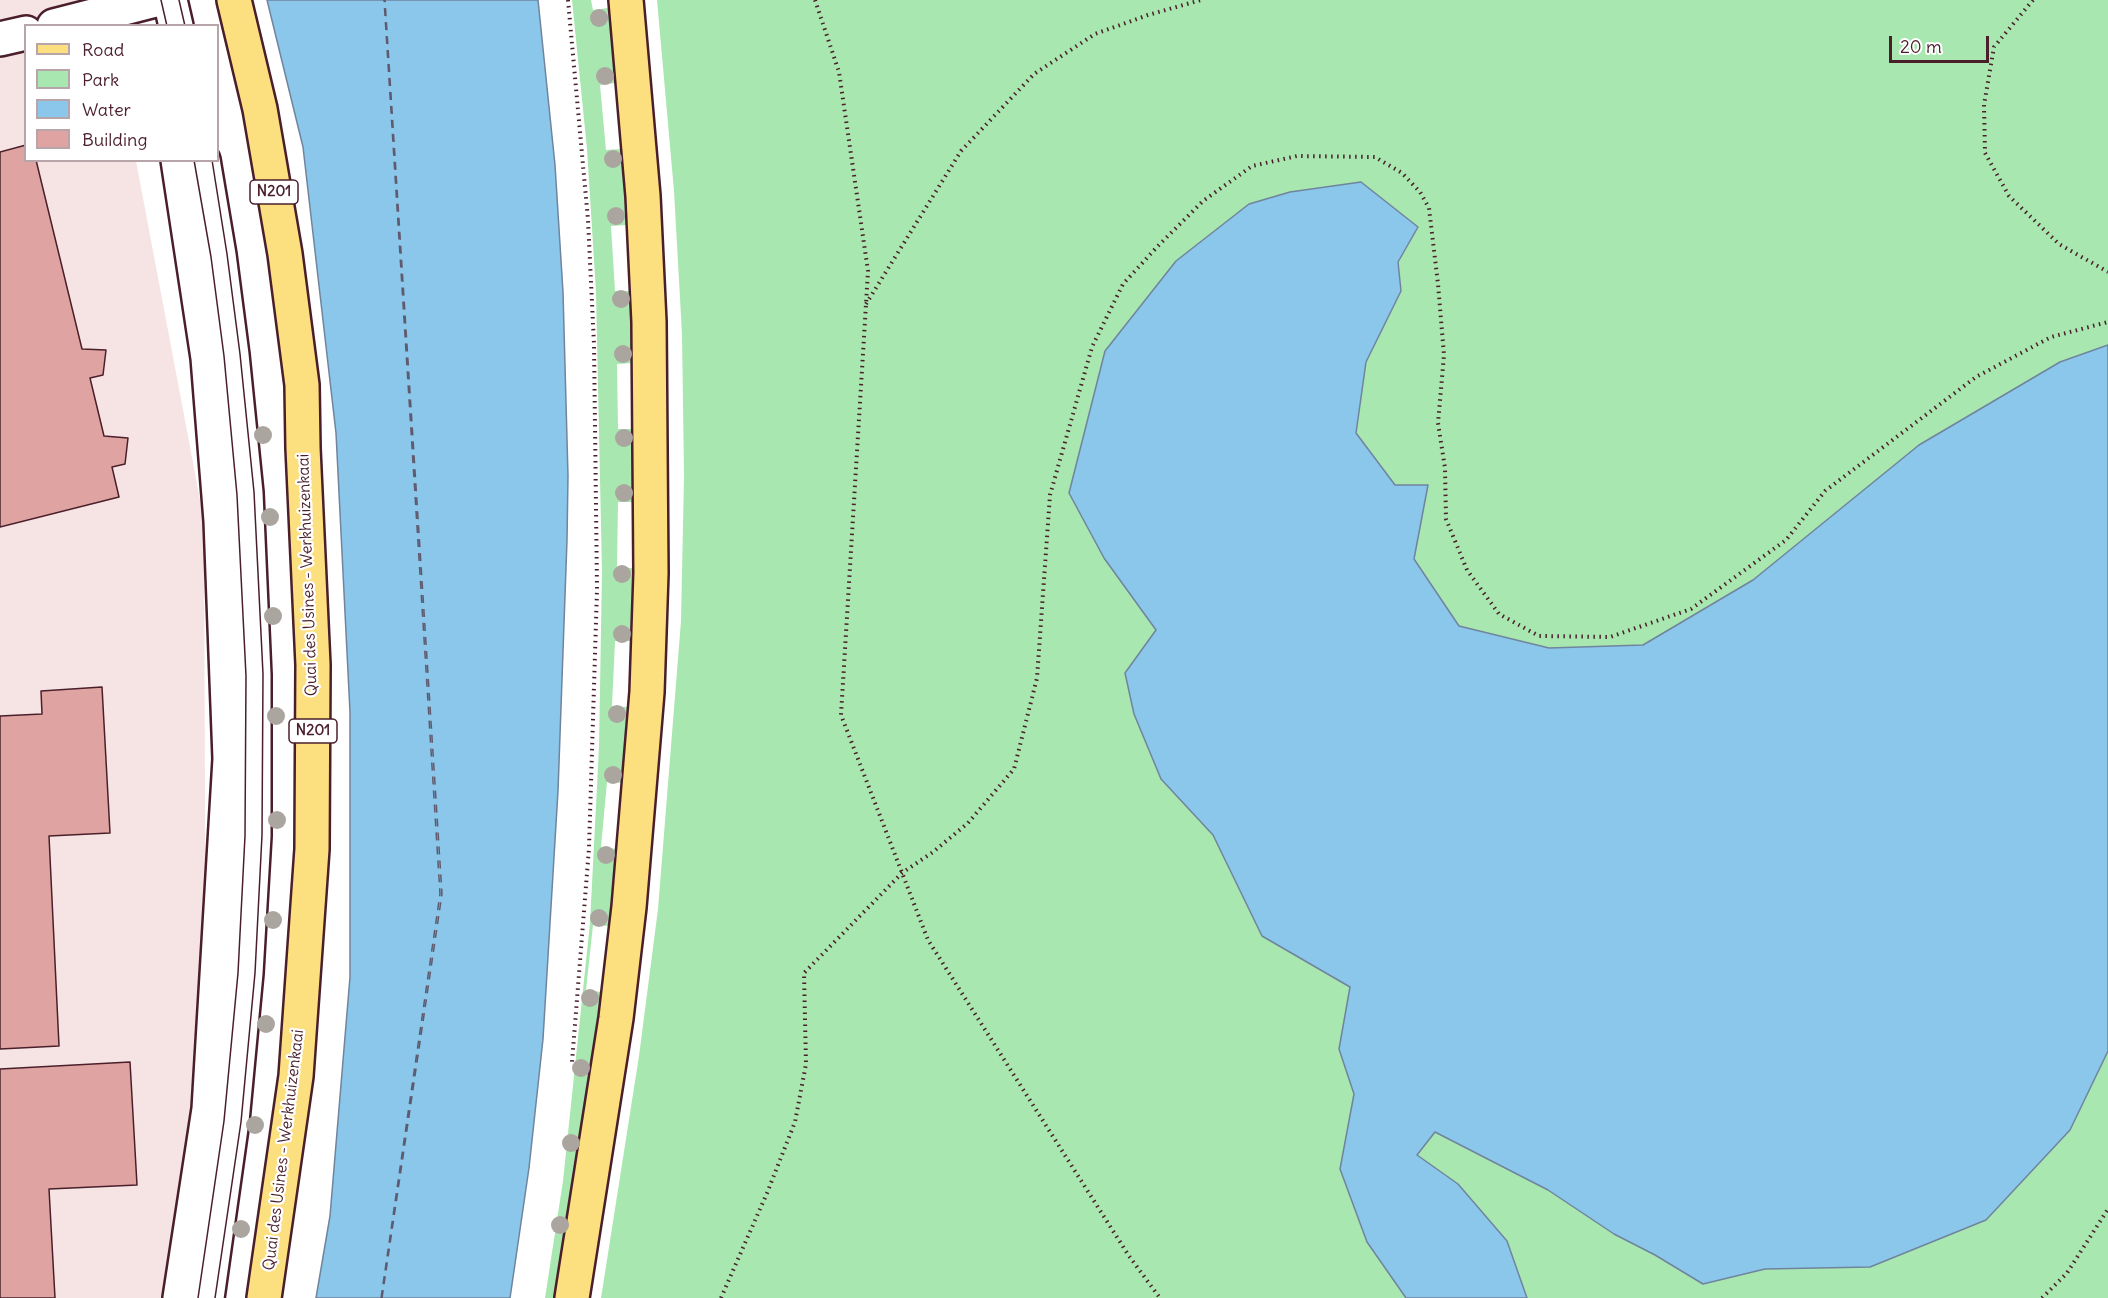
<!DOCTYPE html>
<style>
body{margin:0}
#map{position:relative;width:2108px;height:1298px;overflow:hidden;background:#fff;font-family:Delius,sans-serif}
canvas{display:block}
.legend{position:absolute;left:24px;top:24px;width:195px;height:138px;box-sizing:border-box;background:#fff;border:2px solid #b7a5aa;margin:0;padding:8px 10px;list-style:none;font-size:18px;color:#4a1f2b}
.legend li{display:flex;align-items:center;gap:12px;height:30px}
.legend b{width:30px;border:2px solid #b7a5aa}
.scale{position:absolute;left:1889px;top:36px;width:100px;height:27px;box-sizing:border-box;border:3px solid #4a1f2b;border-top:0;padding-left:8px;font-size:18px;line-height:21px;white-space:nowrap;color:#4a1f2b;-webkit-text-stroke:4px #fff;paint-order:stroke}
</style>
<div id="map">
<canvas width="2108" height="1298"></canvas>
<ul class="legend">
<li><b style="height:8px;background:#fce080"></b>Road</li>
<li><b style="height:16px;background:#a8e7af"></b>Park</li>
<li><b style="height:16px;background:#8ac7ea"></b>Water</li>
<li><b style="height:16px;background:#dfa4a2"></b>Building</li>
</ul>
<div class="scale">20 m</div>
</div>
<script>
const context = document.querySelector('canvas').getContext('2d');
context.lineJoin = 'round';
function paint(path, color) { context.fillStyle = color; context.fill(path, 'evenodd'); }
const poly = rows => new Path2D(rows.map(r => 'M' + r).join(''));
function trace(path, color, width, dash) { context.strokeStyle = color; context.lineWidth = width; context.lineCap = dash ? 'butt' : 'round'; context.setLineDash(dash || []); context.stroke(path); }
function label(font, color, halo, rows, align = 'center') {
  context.font = font + ' Delius,sans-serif'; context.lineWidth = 4.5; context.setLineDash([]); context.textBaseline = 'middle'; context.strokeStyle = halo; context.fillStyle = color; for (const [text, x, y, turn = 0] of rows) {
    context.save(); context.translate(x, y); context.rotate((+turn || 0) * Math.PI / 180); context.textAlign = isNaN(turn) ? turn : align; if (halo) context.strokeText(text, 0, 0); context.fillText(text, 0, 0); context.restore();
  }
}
const built = poly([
 [0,0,105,0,110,25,26,26,26,160,136,161,204,521,206,1092,173,1298,0,1298]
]);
const green = poly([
 [572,0,591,0,593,10,608,8,615,83,600,85,606,150,621,149,627,225,611,226,615,291,630,291,633,363,617,364,618,429,633,429,634,502,618,502,617,568,633,568,630,641,615,641,612,706,627,707,622,783,607,782,601,847,616,849,609,926,593,925,586,990,601,992,573,1181,554,1298,545,1298,563,1181,590,923,599,747,602,572,596,292,587,149],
 [657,0,2108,0,2108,1298,601,1298,639,1056,658,909,681,621,684,476,682,334,674,191]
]);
const water = poly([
 [267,0,538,0,555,165,563,292,568,476,567,540,558,791,543,1039,529,1168,510,1298,316,1298,330,1216,350,977,350,712,336,433,303,147,267,0],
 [1361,182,1418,227,1398,262,1401,291,1366,362,1356,433,1395,485,1428,485,1414,559,1459,626,1549,648,1643,645,1753,580,1919,445,2060,362,2108,345,2108,1051,2070,1130,1986,1220,1870,1267,1765,1269,1703,1284,1655,1255,1614,1234,1548,1190,1435,1132,1417,1155,1458,1184,1507,1241,1527,1298,1406,1298,1367,1242,1340,1169,1354,1094,1339,1049,1350,987,1262,936,1213,835,1161,779,1134,714,1125,673,1156,630,1104,558,1069,493,1105,351,1176,261,1249,204,1290,192,1361,182]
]);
const ferry = poly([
 [381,1298,440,894,384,0],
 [382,1298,442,894,385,0]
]);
const building = poly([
 [26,145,26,160,36,160,82,349,106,350,103,375,90,378,104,436,128,438,125,464,112,467,119,497,0,527,0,152,26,145],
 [102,687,110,833,49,836,59,1046,0,1049,0,716,42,714,41,691,102,687],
 [130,1062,137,1185,49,1189,55,1298,0,1298,0,1069,130,1062]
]);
const path = poly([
 [568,0,588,220,594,344,597,589,589,848,572,1062],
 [815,0,839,72,868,271,841,715,928,940,1129,1256,1160,1298],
 [2033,0,1994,47,1984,105,1985,153,2009,196,2059,244,2108,272],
 [866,304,961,151,1034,74,1095,34,1148,15,1201,0],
 [721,1298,767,1193,795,1122,806,1064,804,973,902,873,933,852,968,823,1014,769,1037,678,1050,495,1092,347,1123,284,1157,247,1203,201,1252,166,1297,156,1375,157,1402,173,1420,192,1429,208,1438,284,1444,355,1438,423,1445,468,1446,519,1467,570,1499,614,1539,636,1610,637,1691,609,1786,540,1825,491,1976,377,2051,337,2108,322],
 [2042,1298,2067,1273,2108,1209]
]);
const minor = poly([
 [170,0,176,26],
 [54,26,155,0],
 [0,39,26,33],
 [178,160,208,358,221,521,230,759,209,1109,180,1298],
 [203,160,219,255,232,355,246,493,254,675,254,836,246,973,232,1121,207,1298]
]);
const major = poly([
 [234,0,260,109,285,254,302,385,303,448,313,665,312,849,296,1076,264,1298],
 [572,1298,616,1018,629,907,647,692,651,573,649,322,643,196,626,0]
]);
const tram = poly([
 [161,0,167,26],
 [179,0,185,26],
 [194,160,211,257,224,356,237,495,246,676,245,836,238,973,224,1121,198,1298],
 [212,160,227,254,240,354,254,492,263,674,262,835,255,973,241,1122,215,1298]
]);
const trees = [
 [599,18],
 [605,76],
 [613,159],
 [616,216],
 [621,299],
 [623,354],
 [263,435],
 [624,438],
 [624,493],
 [270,517],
 [622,574],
 [273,616],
 [622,634],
 [617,714],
 [276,716],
 [613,775],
 [277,820],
 [606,855],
 [599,918],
 [273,920],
 [590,998],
 [266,1024],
 [581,1068],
 [255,1125],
 [571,1143],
 [560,1225],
 [241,1229]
];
const shields = [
 [274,192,48],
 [313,731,48]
];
const shieldNames = [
 ["N201",274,192],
 ["N201",313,731]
];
const streetNames = [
 ["Quai des Usines - Werkhuizenkaai",308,575,-92],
 ["Quai des Usines - Werkhuizenkaai",284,1150,-83]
];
paint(built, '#f5e4e3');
paint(green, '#a8e7af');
paint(water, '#8ac7ea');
trace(water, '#70849e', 1.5);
trace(ferry, '#605a6e', 1.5, [8, 6]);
paint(building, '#dfa4a2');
trace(building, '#4a1f2b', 1.5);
trace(minor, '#4a1f2b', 38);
trace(major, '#4a1f2b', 38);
trace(path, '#4a1f2b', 4, [1.5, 4.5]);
trace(minor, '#fff', 33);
trace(major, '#fce080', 33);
trace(tram, '#4a1f2b', 1.5);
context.fillStyle = '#aba5a0';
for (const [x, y] of trees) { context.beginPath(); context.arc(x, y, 9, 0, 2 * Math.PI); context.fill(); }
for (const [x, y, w] of shields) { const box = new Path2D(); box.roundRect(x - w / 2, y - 12, w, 24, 4.5); context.fillStyle = '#fff'; context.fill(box); trace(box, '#4a1f2b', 1.5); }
label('bold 15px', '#4a1f2b', null, shieldNames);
label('16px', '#4a1f2b', '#fff', streetNames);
</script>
